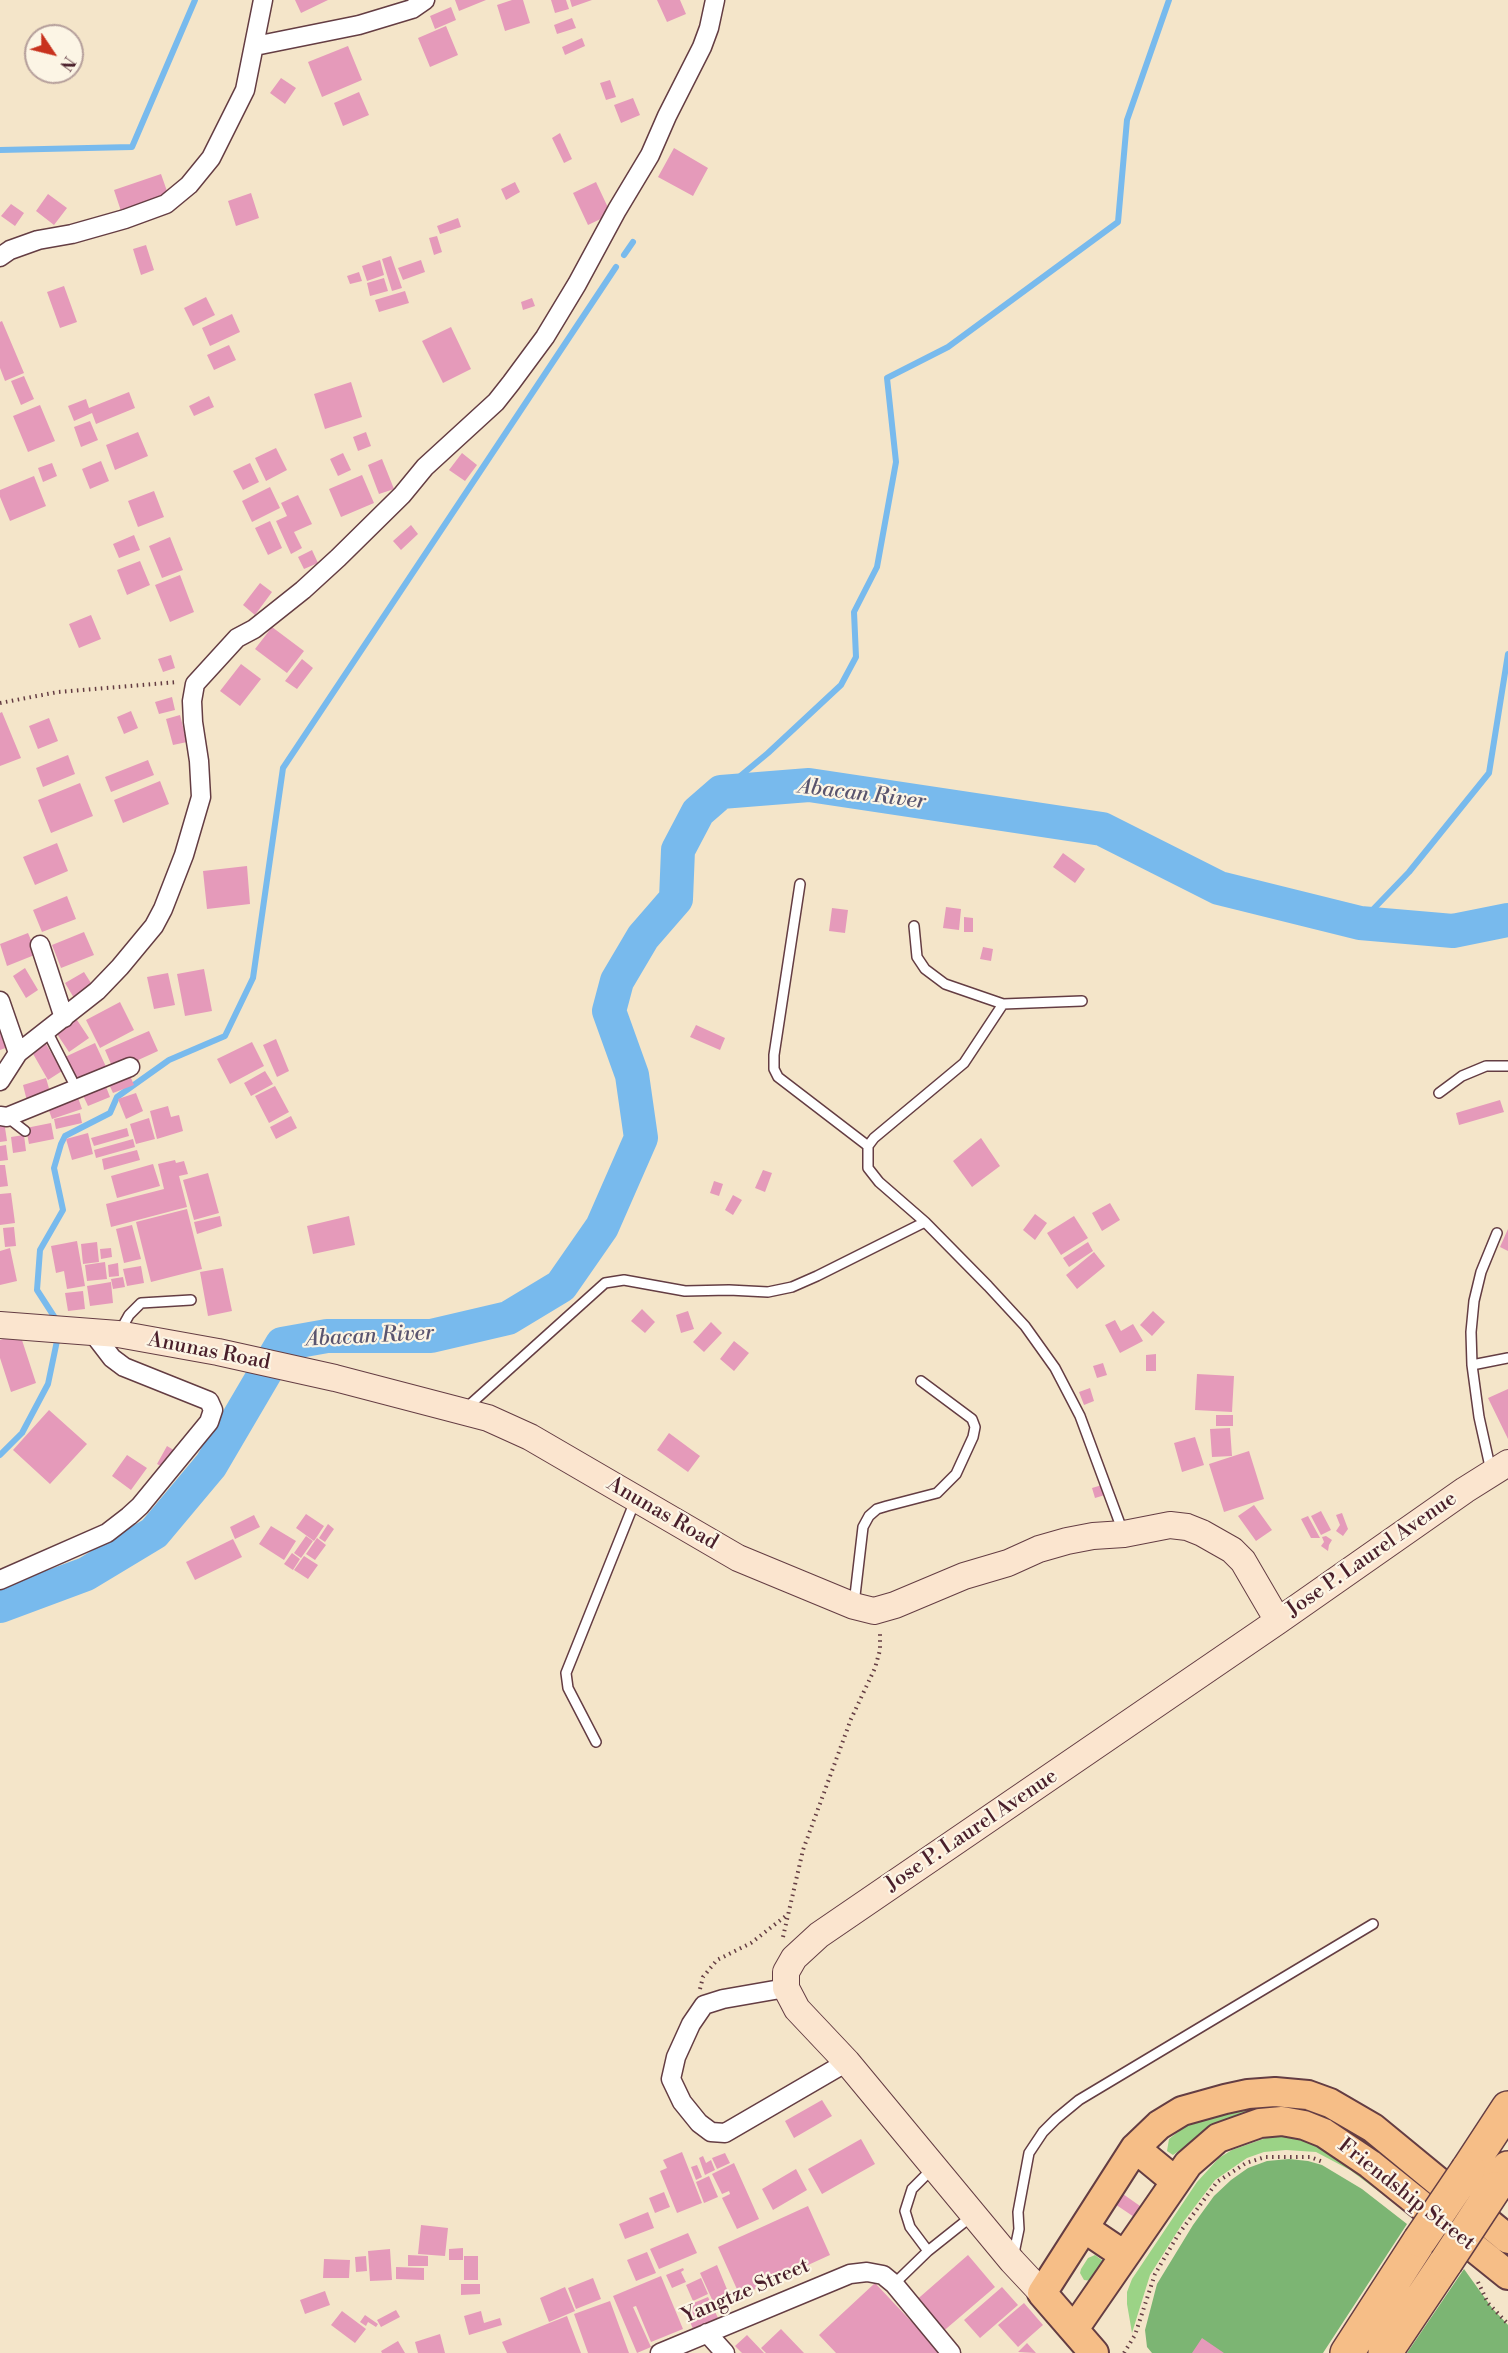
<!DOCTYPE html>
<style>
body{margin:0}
#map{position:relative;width:1508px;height:2353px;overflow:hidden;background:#f4e5c9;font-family:"Libre Bodoni",serif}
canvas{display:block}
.north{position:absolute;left:24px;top:24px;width:60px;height:60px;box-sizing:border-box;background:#fcf5e5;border:2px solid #b59f9b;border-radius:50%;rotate:125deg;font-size:16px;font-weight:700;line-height:24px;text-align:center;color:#4a1f2b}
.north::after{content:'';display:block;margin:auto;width:21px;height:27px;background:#c8321e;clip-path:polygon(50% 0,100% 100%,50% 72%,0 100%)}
</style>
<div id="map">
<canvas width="1508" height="2353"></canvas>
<div class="north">N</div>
</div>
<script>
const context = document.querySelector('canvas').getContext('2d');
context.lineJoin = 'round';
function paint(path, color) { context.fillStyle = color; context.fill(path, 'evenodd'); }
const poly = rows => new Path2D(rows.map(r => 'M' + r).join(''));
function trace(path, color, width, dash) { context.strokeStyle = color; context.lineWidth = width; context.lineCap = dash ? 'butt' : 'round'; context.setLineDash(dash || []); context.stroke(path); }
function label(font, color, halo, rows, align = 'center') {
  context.font = font + ' "Libre Bodoni",serif'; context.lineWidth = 4.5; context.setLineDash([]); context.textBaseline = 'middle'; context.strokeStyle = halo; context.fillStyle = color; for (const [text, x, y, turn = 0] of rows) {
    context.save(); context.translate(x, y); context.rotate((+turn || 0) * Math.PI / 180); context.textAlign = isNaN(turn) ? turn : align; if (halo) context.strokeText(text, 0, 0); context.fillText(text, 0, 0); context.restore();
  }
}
const green = poly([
 [1253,2106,1300,2107,1346,2122,1508,2251,1508,2258,1365,2141,1346,2128,1319,2116,1196,2139,1173,2155,1167,2151,1169,2139,1188,2124,1220,2111],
 [1286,2136,1321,2141,1409,2214,1350,2170,1316,2152,1286,2150,1264,2152,1247,2158,1215,2180,1184,2221,1150,2275,1132,2333,1127,2304,1127,2292,1132,2279,1197,2182,1219,2158,1232,2150,1266,2138],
 [1095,2255,1103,2261,1103,2266,1092,2281,1084,2280,1080,2273,1081,2269,1088,2258]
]);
const forest = poly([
 [1289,2159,1308,2161,1322,2165,1362,2189,1407,2224,1323,2353,1152,2353,1147,2347,1145,2330,1157,2284,1193,2225,1214,2196,1231,2180,1248,2168,1267,2161],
 [1464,2269,1492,2308,1508,2325,1508,2353,1407,2353]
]);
const stream = poly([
 [0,150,132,147,195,0],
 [624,255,633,242],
 [721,792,768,753,841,685,856,657,854,612,877,567,896,462,887,378,948,347,1118,222,1127,120,1169,0],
 [1360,923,1409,872,1489,773,1508,654],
 [57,1321,37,1290,40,1250,63,1210,54,1168,61,1144,65,1136,110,1113,117,1097,169,1060,225,1036,253,978,283,768,616,267],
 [0,1455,22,1433,48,1384,58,1336]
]);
const river = poly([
 [0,1606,86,1574,154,1533,211,1465,282,1344,327,1336,431,1336,508,1318,561,1286,602,1227,641,1138,632,1075,609,1011,617,981,643,937,676,899,678,850,698,812,721,792,809,785,1102,829,1219,888,1360,923,1453,931,1508,920]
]);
const building = poly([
 [295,0,328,0,301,13],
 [455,0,486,0,459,11],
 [512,0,523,0,530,23,505,31,497,5],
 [551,0,566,0,569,9,555,13],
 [570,0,592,0,572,7],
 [657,0,680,0,686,14,667,22],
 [451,7,456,20,435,29,430,16],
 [572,18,576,28,557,34,554,25],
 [446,26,458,55,430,67,418,38],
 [582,38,585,46,565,55,562,47],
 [348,46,362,80,322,97,308,62],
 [281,78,296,88,285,104,270,93],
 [610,80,616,97,606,100,600,83],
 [359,92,369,115,343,126,334,103],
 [633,98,640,115,621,123,614,105],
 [560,133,572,159,564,163,552,138],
 [674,148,708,168,693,196,658,177],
 [161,174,168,194,121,211,114,190],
 [515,182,520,192,506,200,501,189],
 [596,182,611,214,588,225,573,193],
 [251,193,259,218,236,226,228,201],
 [48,194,67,208,54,225,36,211],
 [11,204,24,213,15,226,1,216],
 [458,218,461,227,440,234,437,226],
 [437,236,442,252,434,255,429,238],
 [146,245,154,270,141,275,133,249],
 [391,256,402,288,392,291,382,259],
 [380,260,384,275,367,281,362,266],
 [421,260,425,272,403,280,398,268],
 [359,272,362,281,350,284,347,276],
 [384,278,388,291,370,296,367,283],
 [64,286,77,322,60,328,47,292],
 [405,291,409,303,379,312,375,300],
 [206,297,215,315,193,326,184,308],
 [532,298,535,306,523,310,521,302],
 [232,314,240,332,210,346,202,328],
 [2,321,24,373,5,381,0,368,0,322],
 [451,327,471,369,443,383,422,341],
 [229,345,236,360,214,370,207,355],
 [24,376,34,399,21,405,11,381],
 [351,382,362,417,325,429,314,394],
 [129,392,135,408,96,424,92,413,74,421,68,406,86,399,89,408],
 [209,396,214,407,194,416,189,406],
 [40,405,55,441,28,452,13,416],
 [90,421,98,440,81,447,74,427],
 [138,432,148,456,115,470,106,445],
 [366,432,371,446,358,451,353,437],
 [276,448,287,470,266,481,255,458],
 [343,453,351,470,338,476,330,459],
 [462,453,477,465,465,481,449,470],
 [382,459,394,489,379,494,368,465],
 [101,461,109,481,90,489,82,469],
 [52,463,57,476,43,482,38,468],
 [250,463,259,482,243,490,233,471],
 [362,475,374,503,341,517,329,489],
 [34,476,46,506,10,521,0,497,0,490],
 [270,487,280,508,252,522,242,501],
 [154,491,164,517,138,527,128,501],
 [298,495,312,524,294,532,302,548,291,554,276,521,287,516,281,503],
 [270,521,282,548,268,555,255,528],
 [411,525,418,534,401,550,393,541],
 [134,535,140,550,119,558,113,544],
 [170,537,183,570,162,578,149,546],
 [312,550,318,563,304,569,298,557],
 [140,561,150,585,127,595,117,570],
 [180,575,194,612,170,622,155,585],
 [260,583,272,592,255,615,243,605],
 [91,615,101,639,79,648,69,624],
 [272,627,304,651,287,673,255,649],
 [171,655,175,668,163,672,158,659],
 [302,659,313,668,297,689,285,681],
 [241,664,261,679,240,706,220,691],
 [172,697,175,710,159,714,155,702],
 [131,711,138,728,124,734,117,717],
 [2,712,21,758,0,766,0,713],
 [180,715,187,742,173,745,166,719],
 [49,718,58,741,38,749,29,726],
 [68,755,75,774,43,787,36,768],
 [148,760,154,775,111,792,105,777],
 [160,781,169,804,123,823,114,800],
 [80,783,93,816,51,833,38,800],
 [57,843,68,871,35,885,23,857],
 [1063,853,1085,869,1075,883,1053,867],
 [247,866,250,904,207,909,203,871],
 [67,896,76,919,42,932,33,910],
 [946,907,961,909,959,930,943,928],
 [832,908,848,910,845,933,829,931],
 [964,917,973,918,973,932,964,932],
 [84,932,94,955,61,968,52,945],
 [28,933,37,954,7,966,0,944],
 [983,947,993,949,991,961,980,959],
 [25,968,38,990,26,998,13,976],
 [204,969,212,1011,185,1016,177,974],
 [84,972,96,991,77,1003,65,983],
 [168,973,175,1005,154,1009,147,977],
 [120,1002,134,1030,100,1048,86,1020],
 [75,1017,89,1038,69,1052,55,1031],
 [0,1024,11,1046,0,1050],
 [696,1025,725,1038,720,1050,690,1037],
 [149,1031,158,1051,114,1071,105,1050],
 [276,1039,289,1071,277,1077,263,1045],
 [252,1042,264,1066,230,1084,217,1059],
 [95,1043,108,1071,78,1085,65,1057],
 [46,1044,62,1071,48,1080,32,1052],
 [128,1071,134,1085,113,1093,107,1080],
 [265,1071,273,1084,251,1096,244,1083],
 [46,1078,52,1099,28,1105,23,1085],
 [103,1079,110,1097,88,1106,80,1089],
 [275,1086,289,1112,269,1123,255,1096],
 [76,1092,82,1109,52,1119,46,1102],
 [136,1093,143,1111,126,1119,118,1099],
 [1500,1100,1504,1112,1459,1125,1456,1113],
 [168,1106,171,1117,179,1115,183,1131,157,1139,150,1111],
 [80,1113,82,1123,56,1129,54,1119],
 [291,1116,297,1128,276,1139,270,1127],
 [149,1118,155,1139,136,1144,130,1124],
 [4,1121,7,1141,0,1142,0,1122],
 [51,1123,54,1139,29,1144,26,1128],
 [127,1128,129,1136,94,1146,91,1138],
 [88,1133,93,1154,72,1160,66,1139],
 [24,1135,26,1151,13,1153,11,1137],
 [981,1138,1000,1166,972,1187,953,1161],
 [133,1139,135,1147,96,1158,94,1150],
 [6,1145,8,1160,0,1161,0,1146],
 [137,1150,140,1160,104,1170,102,1159],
 [175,1160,176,1163,184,1161,188,1174,179,1176,187,1207,111,1227,106,1204,164,1189,158,1164],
 [153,1164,160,1186,117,1198,111,1176],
 [0,1165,5,1165,8,1186,0,1187],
 [763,1170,772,1173,765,1192,755,1188],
 [208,1173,219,1213,194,1220,183,1180],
 [714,1181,723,1184,719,1196,710,1193],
 [11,1193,15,1223,0,1225,0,1194],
 [733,1195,742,1200,733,1215,725,1210],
 [1110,1203,1120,1220,1102,1231,1092,1213],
 [187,1209,202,1269,151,1282,136,1222],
 [1035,1214,1047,1223,1035,1240,1023,1230],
 [220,1216,222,1226,197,1234,194,1222],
 [349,1216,355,1245,313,1254,307,1226],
 [1074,1216,1088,1238,1061,1255,1047,1233],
 [132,1225,141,1259,124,1263,116,1229],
 [14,1227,16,1246,5,1247,3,1228],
 [1508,1229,1508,1251,1500,1247],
 [77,1241,85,1286,67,1289,64,1271,56,1273,51,1246],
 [97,1242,99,1262,83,1264,81,1244],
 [1088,1242,1093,1251,1069,1267,1063,1258],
 [10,1248,17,1281,0,1285,0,1251],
 [111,1248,112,1257,101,1259,100,1249],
 [1094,1252,1105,1266,1077,1289,1066,1275],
 [105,1262,107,1279,87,1281,85,1265],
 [118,1263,119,1276,109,1277,108,1265],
 [141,1266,144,1283,127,1286,123,1269],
 [223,1268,232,1311,208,1316,200,1272],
 [123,1277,125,1287,113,1289,111,1279],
 [111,1282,113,1303,90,1306,87,1286],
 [83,1291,85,1309,68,1311,65,1293],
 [642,1309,655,1322,645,1333,631,1321],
 [688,1311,694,1329,681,1333,676,1315],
 [1153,1311,1165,1322,1152,1336,1140,1325],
 [1115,1320,1121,1331,1133,1324,1143,1341,1120,1353,1105,1325],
 [711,1322,722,1333,704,1352,693,1342],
 [20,1334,36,1383,11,1392,0,1358,0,1340],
 [734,1341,749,1353,734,1371,720,1359],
 [1156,1354,1156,1371,1146,1371,1146,1355],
 [1103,1363,1107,1375,1097,1378,1093,1366],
 [1197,1374,1234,1376,1232,1412,1195,1410],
 [1090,1388,1094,1401,1084,1405,1079,1392],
 [1508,1389,1508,1439,1488,1398],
 [49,1410,87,1444,50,1484,13,1450],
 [1216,1415,1233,1415,1233,1426,1216,1426],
 [1230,1428,1232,1456,1212,1457,1210,1429],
 [669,1433,700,1456,688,1472,657,1450],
 [1195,1437,1204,1465,1182,1472,1174,1443],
 [167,1446,177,1452,167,1469,157,1464],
 [1249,1451,1264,1499,1224,1512,1209,1464],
 [127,1455,147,1468,131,1490,112,1476],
 [1102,1485,1105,1495,1095,1498,1092,1488],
 [1254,1505,1272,1530,1256,1541,1238,1516],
 [1321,1511,1331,1530,1321,1535,1311,1516],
 [1342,1513,1348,1529,1343,1536,1336,1531,1340,1525,1336,1515],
 [306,1514,324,1526,314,1541,296,1528],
 [254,1515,260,1527,235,1539,230,1527],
 [1308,1516,1320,1538,1311,1538,1301,1519],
 [328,1524,334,1529,325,1542,319,1538],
 [271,1526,296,1541,284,1560,259,1544],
 [306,1536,313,1541,301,1558,294,1553],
 [1326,1536,1332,1540,1329,1545,1328,1551,1321,1546,1324,1542,1322,1537],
 [317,1538,326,1545,315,1560,306,1554],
 [233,1539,242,1557,195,1580,186,1562],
 [292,1553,300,1559,293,1570,284,1564],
 [304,1556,318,1565,308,1579,294,1570],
 [822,2100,832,2116,794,2138,785,2121],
 [861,2139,875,2164,822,2194,808,2169],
 [682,2152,702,2203,677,2213,660,2171,667,2168,663,2160],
 [725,2153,730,2163,717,2169,712,2158],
 [703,2156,706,2163,711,2160,715,2170,705,2175,699,2158],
 [734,2163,759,2219,737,2229,722,2198,730,2194,729,2191,722,2194,712,2174],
 [697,2165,702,2177,696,2180,691,2167],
 [796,2169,807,2190,773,2210,762,2189],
 [709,2176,718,2197,704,2203,696,2182],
 [1113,2187,1150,2213,1143,2223,1106,2198],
 [664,2192,670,2207,655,2213,649,2198],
 [808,2206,830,2255,740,2296,718,2247],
 [648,2212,654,2228,625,2239,619,2224],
 [421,2225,448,2228,445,2256,418,2254],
 [688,2233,697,2253,659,2269,650,2249],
 [463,2248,463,2260,449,2260,449,2249],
 [390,2249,392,2280,370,2281,368,2251],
 [647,2252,656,2273,636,2281,627,2260],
 [408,2255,428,2256,428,2266,408,2266],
 [968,2255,995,2287,940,2334,913,2303],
 [366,2256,367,2271,356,2272,355,2257],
 [464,2256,478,2256,478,2280,464,2280],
 [324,2259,350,2260,349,2278,323,2278],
 [717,2265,731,2299,715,2306,700,2273],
 [396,2267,424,2268,424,2280,396,2279],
 [683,2268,684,2270,681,2272,686,2282,672,2288,666,2275],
 [661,2276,683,2329,651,2342,636,2306,633,2307,651,2347,637,2353,613,2296],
 [593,2278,601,2299,576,2309,568,2288],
 [701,2278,708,2294,693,2301,686,2285],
 [875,2283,941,2353,836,2353,819,2335],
 [461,2284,480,2284,480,2294,461,2295],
 [565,2287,575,2311,549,2322,540,2298],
 [1002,2287,1018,2305,980,2338,964,2320],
 [325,2291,330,2305,305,2314,300,2300],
 [708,2297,718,2318,693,2329,684,2307],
 [610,2301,629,2353,588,2353,574,2314],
 [1024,2303,1043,2325,1018,2347,998,2325],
 [396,2310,400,2317,381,2327,377,2320],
 [342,2311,366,2329,355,2343,331,2325],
 [481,2311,484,2323,500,2318,502,2325,469,2335,464,2316],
 [365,2315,378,2324,376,2327,368,2322,366,2326,360,2322],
 [567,2316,581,2353,507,2353,502,2342],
 [781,2329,804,2353,766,2353,761,2348],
 [440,2334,445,2353,418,2353,415,2342],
 [747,2335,764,2353,742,2353,735,2346],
 [1202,2338,1224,2353,1192,2353],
 [398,2341,405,2353,382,2353,381,2351],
 [1027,2343,1036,2353,1018,2352]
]);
const path = poly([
 [0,703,58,692,178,682],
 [783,1937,803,1850,851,1719,875,1668,880,1650,880,1632],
 [700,1989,703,1977,717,1960,751,1943,787,1915],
 [1478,2282,1488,2303,1508,2324],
 [1124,2353,1135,2335,1155,2274,1178,2235,1217,2182,1246,2163,1265,2157,1310,2157,1323,2162]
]);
const lane = poly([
 [800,884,774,1055,774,1069,778,1077,868,1146],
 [914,926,917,957,925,969,945,984,1003,1004,1082,1001],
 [1003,1004,964,1063,874,1138,868,1146,868,1168,879,1182,925,1222,988,1286,1025,1326,1055,1368,1080,1416,1123,1532],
 [47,1031,72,1080],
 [1439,1093,1462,1076,1486,1066,1508,1066],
 [7,1117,25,1131],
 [119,1333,129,1315,141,1303,191,1300],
 [1472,1365,1508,1358],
 [465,1409,605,1283,624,1280,685,1291,729,1290,768,1292,792,1287,817,1276,925,1222],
 [1491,1471,1479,1417,1472,1365,1471,1332,1474,1301,1481,1272,1497,1233],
 [854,1604,863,1527,869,1516,877,1509,887,1506,937,1493,956,1474,973,1437,975,1427,972,1419,921,1381],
 [596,1742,568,1688,566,1673,635,1501],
 [932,2169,912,2189,905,2211,910,2227,928,2251,972,2216],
 [1013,2258,1019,2229,1018,2212,1029,2153,1043,2132,1056,2119,1079,2100,1373,1924],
 [894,2284,928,2251]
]);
const street = poly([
 [255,46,359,25,412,9,425,0],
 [0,257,10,250,38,240,72,234,125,219,166,204,189,185,211,158,245,90,263,0],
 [40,945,64,1018],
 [0,1001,18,1053],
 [0,1081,18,1053,97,991,120,967,154,926,163,909,184,855,201,797,199,761,193,722,192,701,195,684,237,638,254,629,303,590,338,558,402,495,425,467,496,402,511,383,545,337,577,284,617,210,650,155,667,116,702,47,709,28,715,0],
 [0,1116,7,1117,130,1067],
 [0,1580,107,1533,129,1516,140,1506,209,1422,213,1410,209,1401,124,1367,112,1358,92,1332],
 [786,1988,723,1999,704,2005,691,2024,676,2057,671,2079,682,2102,699,2123,711,2132,725,2133,847,2062],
 [707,2333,725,2353],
 [660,2353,850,2274,867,2272,883,2275,894,2284,951,2353]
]);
const secondary = poly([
 [0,1325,118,1334,218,1352,335,1378,488,1418,530,1437,738,1558,854,1606,874,1611,895,1605,964,1576,1008,1563,1039,1549,1067,1541,1093,1536,1124,1534,1170,1525,1187,1527,1202,1533,1232,1550,1243,1561,1278,1621],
 [1042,2293,1012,2261,847,2062,797,2009,786,1988,786,1972,794,1958,819,1935,1278,1621,1465,1490,1508,1463]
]);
const primary = poly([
 [1135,2148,1175,2181],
 [1084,2228,1124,2255],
 [1074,2329,1188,2164,1218,2138,1260,2123,1282,2121,1304,2125,1324,2133,1370,2164,1508,2275],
 [1094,2353,1042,2293,1135,2148,1159,2125,1182,2111,1225,2099,1248,2094,1275,2092,1308,2095,1330,2103,1373,2128,1508,2239]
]);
const highway = poly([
 [1468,2169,1508,2108],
 [1494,2189,1508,2168],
 [1347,2353,1420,2240],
 [1385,2353,1446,2262]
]);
const highwayBridge = poly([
 [1420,2240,1468,2169],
 [1446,2262,1494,2189]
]);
const streetNames = [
 ["Anunas Road",209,1352,11],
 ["Anunas Road",662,1514,30],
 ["Jose P. Laurel Avenue",1372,1555,-35],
 ["Jose P. Laurel Avenue",972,1831,-34],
 ["Friendship Street",1406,2195,38],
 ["Yangtze Street",746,2292,-23]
];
const waterNames = [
 ["Abacan River",862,795,7],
 ["Abacan River",370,1337,-3]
];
paint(green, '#9bd386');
paint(forest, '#7cb573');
trace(stream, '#78baed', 6);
trace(river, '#78baed', 34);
paint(building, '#e59aba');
trace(lane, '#643d43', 12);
trace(street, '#643d43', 21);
trace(secondary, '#643d43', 28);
trace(primary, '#643d43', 32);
trace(highway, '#643d43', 36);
trace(path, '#643d43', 4, [1.5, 4.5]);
trace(lane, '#fff', 9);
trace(street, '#fff', 18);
trace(secondary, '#fbe5cf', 26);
trace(primary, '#f6be87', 28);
trace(highway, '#f6be87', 33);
trace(highwayBridge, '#643d43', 36, []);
trace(highwayBridge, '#f6be87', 33);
label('21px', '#4a1f2b', '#fcf5e5', streetNames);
label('italic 22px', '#5a556f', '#fcf5e5', waterNames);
</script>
